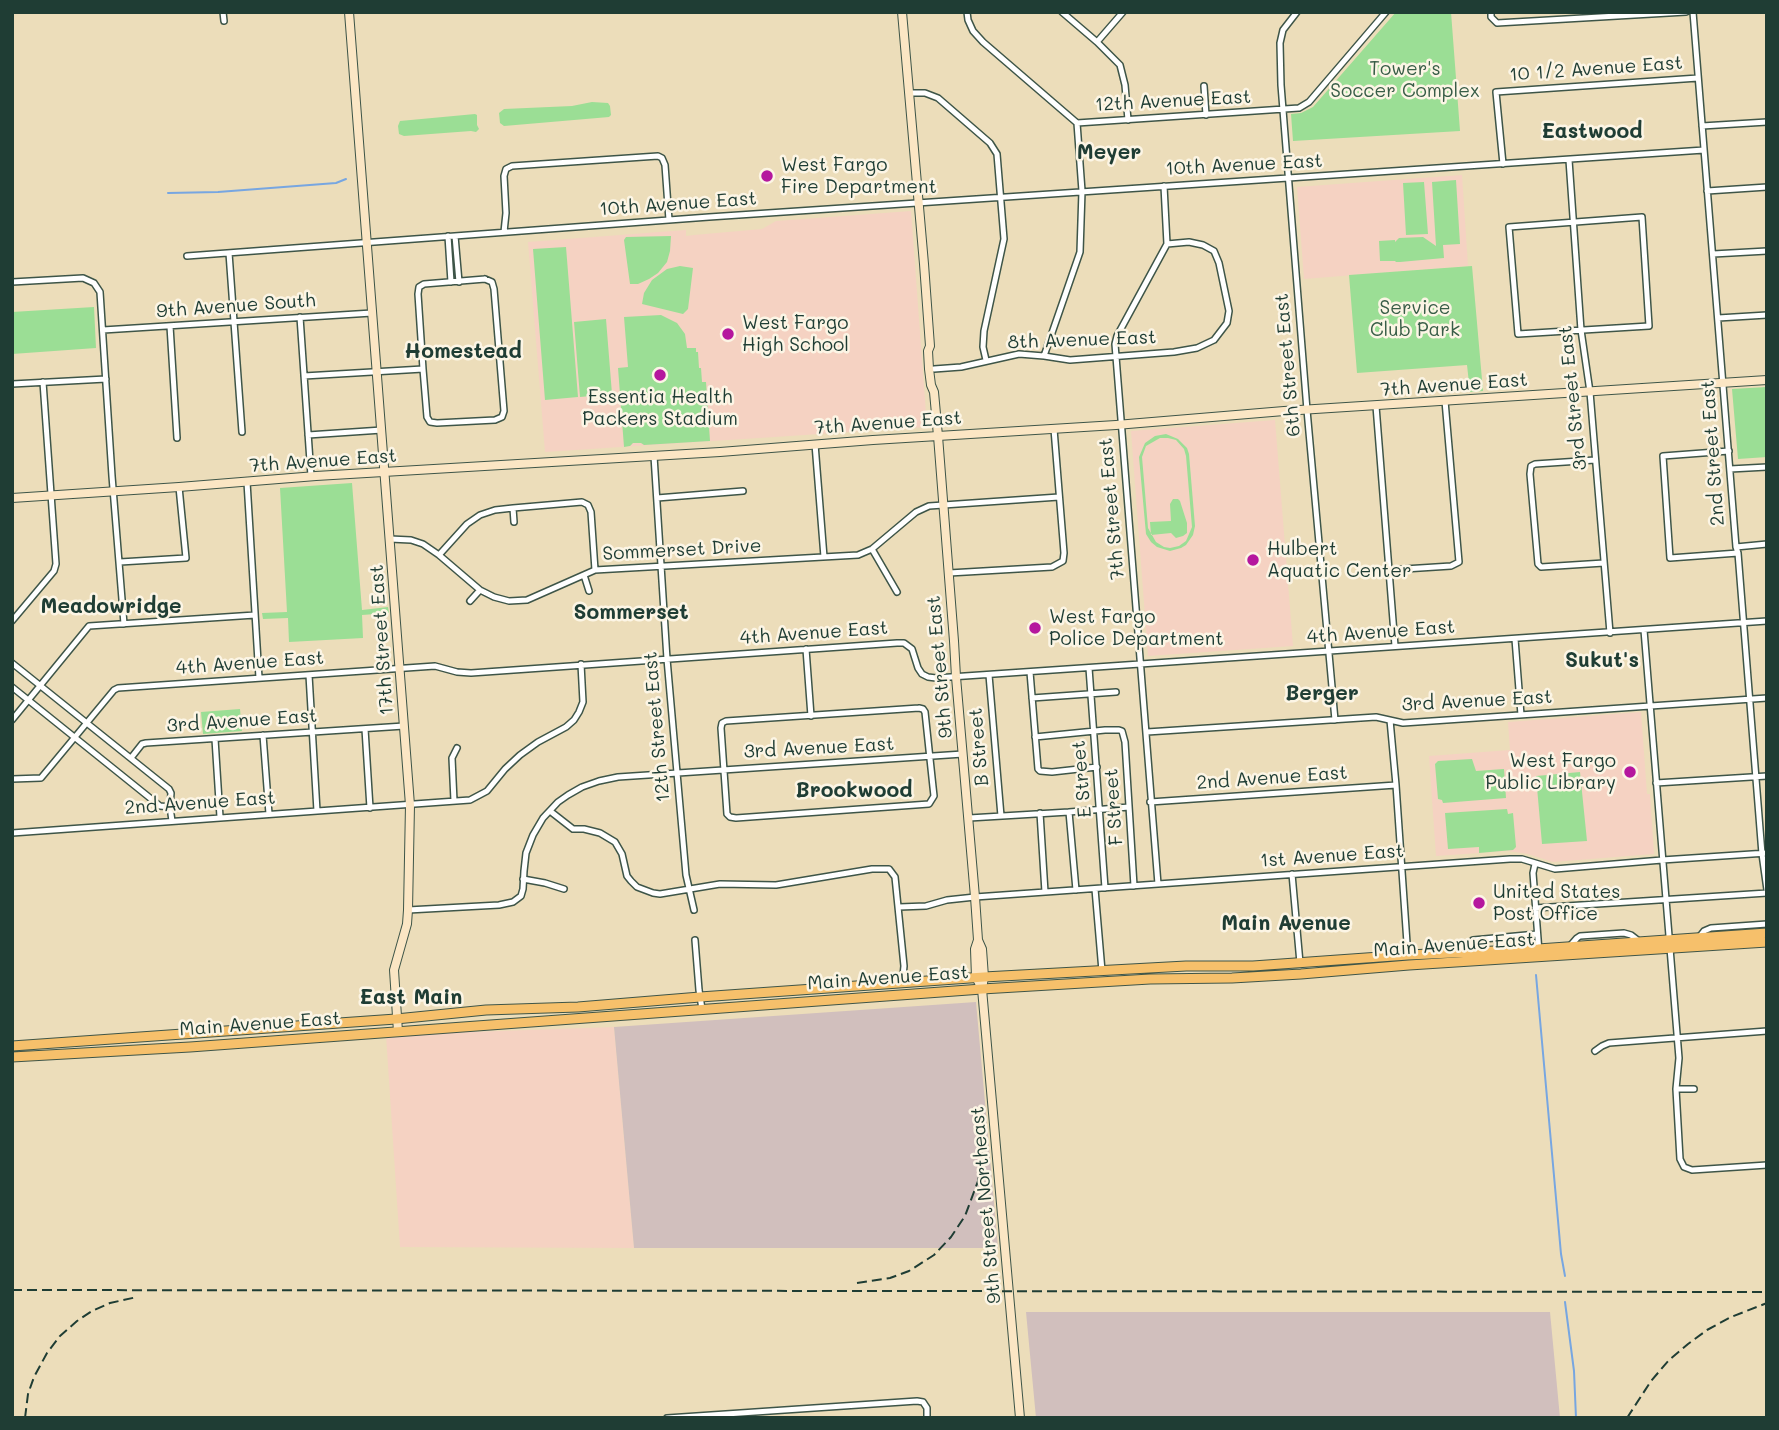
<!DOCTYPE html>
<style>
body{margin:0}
#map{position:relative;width:1779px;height:1430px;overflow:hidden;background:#ecddba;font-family:Mali,sans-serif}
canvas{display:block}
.frame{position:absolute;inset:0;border:14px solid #1f3d34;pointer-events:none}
</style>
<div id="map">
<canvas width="1779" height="1430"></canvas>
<div class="frame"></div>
</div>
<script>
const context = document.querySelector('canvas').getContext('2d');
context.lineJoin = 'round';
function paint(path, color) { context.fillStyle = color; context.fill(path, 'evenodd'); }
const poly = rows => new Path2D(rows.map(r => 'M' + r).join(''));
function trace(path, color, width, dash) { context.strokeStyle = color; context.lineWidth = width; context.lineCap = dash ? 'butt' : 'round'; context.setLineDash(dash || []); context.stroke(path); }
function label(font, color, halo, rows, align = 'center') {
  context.font = font + ' Mali,sans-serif'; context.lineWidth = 5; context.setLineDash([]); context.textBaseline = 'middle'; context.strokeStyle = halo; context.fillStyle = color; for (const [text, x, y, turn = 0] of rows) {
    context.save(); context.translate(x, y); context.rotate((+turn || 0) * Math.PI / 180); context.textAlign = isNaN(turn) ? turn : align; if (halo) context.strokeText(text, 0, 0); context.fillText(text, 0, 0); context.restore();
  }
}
const built = poly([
 [1462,175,1468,266,1304,279,1297,187],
 [911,211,927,427,545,452,528,242,686,230,686,236,694,235,762,229,776,221],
 [1275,420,1293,646,1148,656,1131,431],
 [1641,712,1647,794,1650,794,1654,854,1553,862,1528,854,1508,851,1436,856,1429,756,1510,750,1508,722],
 [614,1027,634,1248,400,1247,386,1035]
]);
const industrial = poly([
 [976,1002,998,1248,634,1248,614,1027],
 [1026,1312,1550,1312,1560,1418,1036,1418]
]);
const green = poly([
 [1396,12,1451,12,1460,131,1293,141,1291,114,1301,113,1313,107],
 [592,102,608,103,610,106,611,115,609,117,504,126,500,123,499,113,504,109,572,106],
 [475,114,477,115,477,125,479,129,476,132,471,131,404,136,399,134,398,126,400,121],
 [1456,180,1460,244,1443,245,1444,258,1400,262,1396,262,1395,261,1380,261,1379,241,1395,240,1395,242,1399,238,1423,237,1436,246,1432,182],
 [1424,182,1428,234,1406,235,1403,183],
 [671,236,670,251,667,262,658,273,649,279,638,284,630,284,624,240,626,237],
 [566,247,578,397,545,400,533,249],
 [680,266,693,268,688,309,683,314,642,304,644,293,652,280,667,269],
 [1472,266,1483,391,1470,392,1467,365,1357,373,1349,275],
 [94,307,96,348,12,354,12,312],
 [661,315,677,323,685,334,687,348,696,348,696,352,698,352,699,368,701,368,702,382,706,382,710,441,644,445,641,443,633,443,630,446,624,447,618,368,628,367,624,317],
 [606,319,612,394,580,397,574,322],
 [1767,387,1767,457,1738,459,1732,389],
 [1166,434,1178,439,1187,448,1189,454,1195,526,1193,535,1186,545,1181,548,1170,551,1157,547,1151,542,1146,534,1139,457,1145,443,1155,436],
 [1160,438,1168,438,1176,440,1184,449,1186,456,1192,527,1186,541,1179,546,1170,548,1164,547,1156,542,1148,528,1142,457,1146,446],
 [352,483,362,610,388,607,389,613,362,615,363,638,289,642,288,618,263,619,262,613,287,612,280,488],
 [1173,499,1178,499,1180,501,1187,523,1187,533,1183,536,1176,538,1171,533,1151,535,1150,522,1171,521,1170,504],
 [240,709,242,731,203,734,201,712],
 [1472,759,1476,771,1504,769,1506,798,1443,803,1442,800,1438,799,1435,764,1438,761],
 [1580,772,1587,841,1542,844,1536,776],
 [1507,809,1508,814,1513,813,1516,847,1513,850,1479,853,1479,847,1448,849,1445,813]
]);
const stream = poly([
 [168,193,218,192,336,183,346,179],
 [1536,975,1561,1254,1565,1276],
 [1565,1302,1574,1371,1576,1418]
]);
const street = poly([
 [223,12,224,21],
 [967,12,968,20,973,31,983,42,1077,123,1299,108,1309,102,1386,12],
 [1062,12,1097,42,1120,65,1125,85,1128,120],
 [1297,12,1283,30,1280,43,1281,85,1307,410,1335,720],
 [1491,12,1491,17,1497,23,1686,12],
 [1693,12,1736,547,1738,553,1762,854,1767,890],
 [1097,42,1123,12],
 [1204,86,1206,115],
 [910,93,925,93,938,98,990,143,997,154,1004,239,984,331,983,347,986,360],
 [1702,126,1767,122],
 [1569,160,1581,330,1590,392,1610,633],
 [1503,164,1496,92,1698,78],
 [1707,191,1767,187],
 [1642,217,1649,326,1518,334,1509,227,1642,217],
 [504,232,506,213,504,176,506,169,512,166,658,156,662,158,665,165,669,220],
 [448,236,451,282],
 [455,236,459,282],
 [229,253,242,432],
 [1713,254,1767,251],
 [187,256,709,217,1704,150],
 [485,279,492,282,494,289,504,411,502,417,495,420,437,423,430,422,427,417,423,369,418,294,419,287,424,284,485,279],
 [12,282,83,278,94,283,100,292,112,476,124,624],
 [300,317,311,476],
 [1718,318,1767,315],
 [170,326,177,438],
 [103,330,372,313],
 [1044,356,1080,252,1082,191,1077,123],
 [934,369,961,367,1019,354,1044,356,1070,360,1174,352,1197,348,1214,340,1227,323,1229,311,1219,263,1214,251,1203,245,1189,242,1167,244],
 [304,376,423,369],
 [12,384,106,379],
 [1376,406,1395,646],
 [308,435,382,430],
 [815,444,824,557],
 [1729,451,1663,456,1670,558,1738,553],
 [654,456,667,659,686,875,694,910],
 [1595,460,1535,464,1531,466,1530,474,1538,564,1541,567,1604,563],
 [1730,469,1767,467],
 [247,482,259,678],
 [657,498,743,491],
 [513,508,514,522],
 [390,539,411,540,423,544,439,555,480,590,494,597,509,601,527,600,595,570,858,555,872,549,916,512,929,506,1059,497],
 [1736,547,1767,544],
 [872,549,897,592],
 [439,555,467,524,480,515,495,510,513,508,582,502,588,505,591,512,595,570],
 [120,562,186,558,179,487],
 [1389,570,1451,566,1459,562,1445,401],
 [949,573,1052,567,1063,561,1064,553,1054,429],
 [584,575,589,591],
 [470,601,480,590],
 [12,621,54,571,56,564,43,382],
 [1644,630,1679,1058,1676,1089,1680,1159,1684,1167,1692,1170,1767,1165],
 [1515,639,1521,715],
 [806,649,811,716],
 [12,663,169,789,171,793,170,807,172,821],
 [1089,668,1105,888],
 [1030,672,1038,769,1040,771,1052,772,1097,767],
 [309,675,317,811],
 [989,675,1001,816],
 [12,687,160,806,170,807],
 [1032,698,1116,692],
 [919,708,923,709,925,712,933,787,934,796,929,804,736,818,730,817,727,814,721,728,722,723,726,721,919,708],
 [12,720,89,626,255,615],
 [1390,720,1396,785,1407,943],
 [365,729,370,808],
 [1147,732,1376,717,1403,723,1767,698],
 [263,735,269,814],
 [1035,737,1105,730,1119,730,1122,731,1125,742,1134,886],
 [215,739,220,817],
 [131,758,142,744,146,743,404,726],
 [12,779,41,778,114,690,118,688,435,666,457,672,471,673,897,643,904,643,912,649,918,668,922,674,928,677,936,678,1767,621],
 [1656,783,1767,776],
 [454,801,452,758,457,748],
 [1150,802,1396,785],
 [550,811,573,829,584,829,600,833,615,842,622,854,627,876,631,881,637,887,653,893,660,894,720,884,776,885,872,869,889,869,895,877,904,966,903,976,896,983],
 [1069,812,1076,890],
 [1040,813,1045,892],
 [969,818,1069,812,1129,807],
 [12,833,470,800,487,791,505,769,520,755,538,742,566,727,574,720,579,712,583,702,581,664],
 [1535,864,1533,873,1539,952],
 [1292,874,1300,963],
 [523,879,545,883,564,889],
 [1158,884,1115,344,1117,336,1167,244,1164,186],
 [1095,889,1102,971],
 [899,907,926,906,947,900,975,897,1510,859,1522,859,1555,869,1662,860,1767,853],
 [1535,908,1767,893],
 [408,910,499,905,513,902,521,896,523,889,524,871,526,853,533,835,543,818,558,802,568,795,582,787,599,781,618,777,963,754],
 [1700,936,1704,931,1711,928,1767,924],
 [695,940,699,990,702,1009],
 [1473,940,1537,934],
 [1570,946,1577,938,1580,936,1624,933,1631,935,1640,942],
 [1595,1051,1602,1046,1609,1043,1767,1031],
 [1676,1089,1694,1089],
 [667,1418,917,1401,923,1402,927,1408,927,1418]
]);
const secondary = poly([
 [349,12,410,805,408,910,407,924,394,970,398,1032],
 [902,12,924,264,930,346,928,351,929,369,931,385,934,392,938,436,954,641,956,677,975,897,978,940,975,949,976,977,982,989],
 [12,498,179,487,316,476,720,452,873,440,1116,425,1284,411,1767,380],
 [978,940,982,949,984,977,982,989,1020,1418]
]);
const primary = poly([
 [12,1046,396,1019,486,1010,578,1007,700,997,984,977,1186,966,1253,966,1408,955,1538,949,1767,933],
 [12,1057,190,1047,982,989,1150,979,1232,978,1301,974,1409,965,1767,942]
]);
const rail = poly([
 [857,1283,890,1278,909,1271,934,1255,951,1237,965,1216,978,1181,982,1163,981,1121],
 [12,1290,1767,1292],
 [25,1418,28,1394,34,1377,47,1353,60,1336,77,1321,92,1311,110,1303,137,1297],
 [1627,1418,1651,1381,1669,1360,1688,1344,1707,1330,1731,1317,1767,1303]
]);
const markers = [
 [767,176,7,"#b5179e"],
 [728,334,7,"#b5179e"],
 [660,375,7,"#b5179e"],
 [1253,560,7,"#b5179e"],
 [1035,628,7,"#b5179e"],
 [1630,772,7,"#b5179e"],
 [1479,903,7,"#b5179e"]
];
const parkNames = [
 ["Tower's",1405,69],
 ["Soccer Complex",1405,91],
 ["Service",1415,308],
 ["Club Park",1415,330]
];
const streetNames = [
 ["10 1/2 Avenue East",1596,69,-4],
 ["12th Avenue East",1173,101,-3],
 ["10th Avenue East",1244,165,-3],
 ["10th Avenue East",678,204,-4],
 ["9th Avenue South",236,306,-4],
 ["8th Avenue East",1082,340,-2],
 ["6th Street East",1288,365,-95],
 ["7th Avenue East",1454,385,-4],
 ["3rd Street East",1573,398,-96],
 ["7th Avenue East",888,423,-4],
 ["2nd Street East",1713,453,-94],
 ["7th Avenue East",323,461,-4],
 ["7th Street East",1112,509,-95],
 ["Sommerset Drive",682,550,-3],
 ["4th Avenue East",1381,632,-4],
 ["4th Avenue East",814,633,-4],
 ["17th Street East",382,640,-94],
 ["4th Avenue East",250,663,-4],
 ["9th Street East",940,667,-95],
 ["3rd Avenue East",1477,701,-3],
 ["3rd Avenue East",242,721,-4],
 ["12th Street East",657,727,-95],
 ["B Street",979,747,-95],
 ["3rd Avenue East",819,748,-3],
 ["2nd Avenue East",1272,778,-4],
 ["E Street",1082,779,-95],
 ["2nd Avenue East",200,803,-4],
 ["F Street",1114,807,-94],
 ["1st Avenue East",1332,856,-4],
 ["Main Avenue East",1454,945,-4],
 ["Main Avenue East",888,978,-4],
 ["Main Avenue East",260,1024,-4],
 ["9th Street Northeast",986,1205,-95]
];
const poiNames = [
 ["West Fargo",781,165],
 ["Fire Department",781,187],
 ["West Fargo",742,323],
 ["High School",742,345],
 ["Essentia Health",660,397,"center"],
 ["Packers Stadium",660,419,"center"],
 ["Hulbert",1267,549],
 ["Aquatic Center",1267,571],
 ["West Fargo",1049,617],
 ["Police Department",1049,639],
 ["West Fargo",1616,761,"right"],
 ["Public Library",1616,783,"right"],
 ["United States",1493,892],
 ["Post Office",1493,914]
];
const neighbourhoodNames = [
 ["Eastwood",1592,132],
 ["Meyer",1109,153],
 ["Homestead",463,352],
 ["Meadowridge",111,607],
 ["Sommerset",631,613],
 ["Sukut's",1602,661],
 ["Berger",1322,694],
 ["Brookwood",854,791],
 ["Main Avenue",1286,924],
 ["East Main",411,998]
];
paint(built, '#f5d2c2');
paint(industrial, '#d1bfbd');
paint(green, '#9bde95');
trace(stream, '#77a6e1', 2);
trace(street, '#3e5548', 8);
trace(secondary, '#3e5548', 10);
trace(primary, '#3e5548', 11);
trace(street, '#fff', 5);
trace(secondary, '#fbe6c4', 8);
trace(primary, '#f6c06b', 9);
trace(rail, '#1f3d34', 2, [10, 5]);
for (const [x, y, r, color] of markers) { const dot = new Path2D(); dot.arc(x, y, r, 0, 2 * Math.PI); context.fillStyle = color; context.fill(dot); trace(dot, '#fcf5e5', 2.5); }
label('19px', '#385d47', '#fcf5e5', parkNames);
label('19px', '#1f3d34', '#fcf5e5', streetNames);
label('19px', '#1f3d34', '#fcf5e5', poiNames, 'left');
label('bold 21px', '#1f3d34', '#fcf5e5', neighbourhoodNames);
</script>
